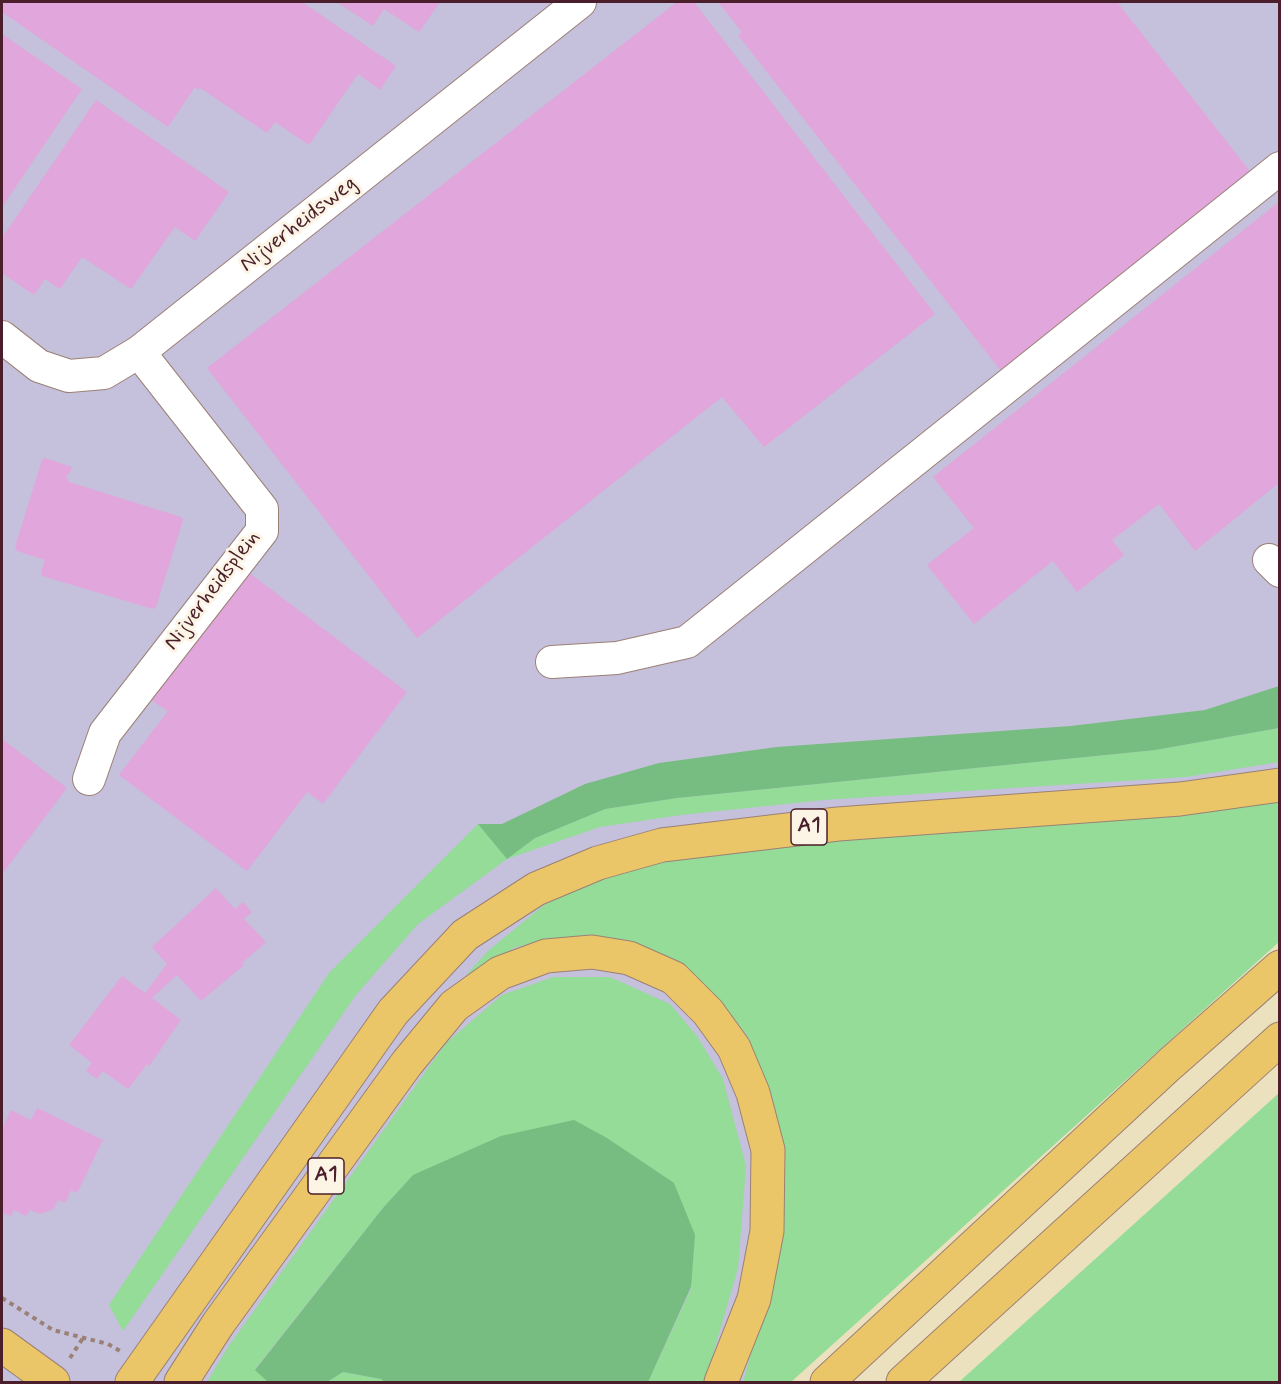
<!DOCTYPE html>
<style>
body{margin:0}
#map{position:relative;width:1281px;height:1384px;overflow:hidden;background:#ece1bf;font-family:Mynerve,sans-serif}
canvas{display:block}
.frame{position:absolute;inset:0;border:3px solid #4a1f2b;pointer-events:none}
</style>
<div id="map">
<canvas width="1281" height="1384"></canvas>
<div class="frame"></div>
</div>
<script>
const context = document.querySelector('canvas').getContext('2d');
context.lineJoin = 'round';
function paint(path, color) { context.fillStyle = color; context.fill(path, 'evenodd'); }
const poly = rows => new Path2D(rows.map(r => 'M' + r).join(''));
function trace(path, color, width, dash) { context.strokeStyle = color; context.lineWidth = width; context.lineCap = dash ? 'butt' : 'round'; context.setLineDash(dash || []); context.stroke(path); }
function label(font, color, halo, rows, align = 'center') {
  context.font = font + ' Mynerve,sans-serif'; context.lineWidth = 6; context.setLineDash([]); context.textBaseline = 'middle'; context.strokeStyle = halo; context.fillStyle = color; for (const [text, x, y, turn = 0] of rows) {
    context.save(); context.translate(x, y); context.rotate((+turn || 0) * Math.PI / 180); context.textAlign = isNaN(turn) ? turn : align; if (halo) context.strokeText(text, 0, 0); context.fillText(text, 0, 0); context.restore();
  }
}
const industrial = poly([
 [2,2,1279,2,1279,890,768,1382,2,1382]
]);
const green = poly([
 [1279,728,1279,762,1186,777,824,800,681,815,600,827,507,859,418,924,356,995,123,1331,109,1305,329,973,478,824,507,858,535,838,605,809,677,798,1155,750],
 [1279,797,1279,942,791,1382,743,1382,777,1260,785,1156,772,1095,746,1034,714,996,611,940,573,937,516,947,466,975,489,950,544,905,596,880,665,860,779,843],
 [553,977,610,977,670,1004,697,1036,723,1079,746,1166,738,1268,705,1382,648,1382,692,1287,631,1155,607,1138,413,1175,383,1208,255,1369,268,1382,207,1382,228,1347,446,1043,502,995],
 [1279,1093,1279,1382,959,1382],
 [343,1372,381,1379,385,1382,327,1382]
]);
const forest = poly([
 [1279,686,1279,728,1155,750,677,798,605,809,535,838,507,859,478,824,502,824,585,784,659,763,777,747,1071,726,1205,710],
 [574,1120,607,1138,674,1183,695,1235,691,1287,648,1382,385,1382,381,1379,343,1372,327,1382,268,1382,255,1370,383,1208,413,1175,501,1136]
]);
const building = poly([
 [4,2,302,2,396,66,380,90,358,74,309,145,275,122,267,133,200,88,198,90,195,87,168,127,2,12],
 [337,2,440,2,419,32,384,9,373,26],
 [677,2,694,2,935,314,764,447,722,397,417,638,207,368],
 [718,2,1117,2,1252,174,1001,371,738,35,742,32],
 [2,34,82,89,2,207],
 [96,100,229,192,195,241,175,227,131,289,82,257,60,289,45,279,34,295,2,273,2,238],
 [1280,201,1280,482,1195,551,1159,504,1112,540,1124,555,1077,592,1053,561,974,624,927,565,974,528,933,477],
 [45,458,72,467,70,473,66,476,69,482,181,517,183,520,156,607,153,609,42,576,41,572,45,560,17,551,15,547,42,460],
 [248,572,407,692,323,804,307,792,247,871,119,775,168,711,151,700],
 [2,739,67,788,2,874],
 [216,888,235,909,243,902,252,912,244,919,266,942,242,963,244,965,201,1001,177,975,152,998,181,1020,149,1066,147,1064,128,1089,103,1071,97,1079,86,1071,92,1063,69,1045,122,976,145,993,167,964,152,947],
 [37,1108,103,1140,77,1193,71,1190,65,1203,58,1200,54,1209,40,1214,30,1210,26,1216,14,1210,11,1216,2,1212,2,1130,11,1110,31,1120]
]);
const path = poly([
 [2,1298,53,1330,108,1344,120,1351],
 [70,1358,83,1338]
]);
const minor = poly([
 [2,337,39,366,69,376,104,373,139,352,580,2],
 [1269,560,1280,571],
 [552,662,617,658,687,642,1280,168],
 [89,779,105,733,262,531,262,509,139,352]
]);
const major = poly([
 [2,1345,53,1382]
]);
const highway = poly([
 [132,1382,393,1012,465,935,536,889,598,863,662,845,838,824,1180,799,1280,785],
 [181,1382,218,1324,407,1063,454,1006,500,973,546,956,592,952,629,958,674,978,708,1012,734,1048,753,1093,768,1150,767,1231,754,1299,721,1382],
 [827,1382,1170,1064,1280,967],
 [903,1382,1280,1039]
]);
const shields = [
 [809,827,36],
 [326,1176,36]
];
const shieldNames = [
 ["A1",809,827],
 ["A1",326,1176]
];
const streetNames = [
 ["Nijverheidsweg",299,225,-38],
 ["Nijverheidsplein",213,591,-53]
];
paint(industrial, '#c5c0db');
paint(green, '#94dc97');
paint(forest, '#77bc80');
paint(building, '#e1a6dc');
trace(minor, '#9b8075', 34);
trace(major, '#9b8075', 35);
trace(highway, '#9b8075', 35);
trace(path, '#9b8075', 4, [4.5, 4.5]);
trace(minor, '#fff', 32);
trace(major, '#ebc669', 33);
trace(highway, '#ebc669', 33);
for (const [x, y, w] of shields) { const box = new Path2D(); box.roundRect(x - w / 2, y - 18, w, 36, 4.5); context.fillStyle = '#fcf5e5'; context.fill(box); trace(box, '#4a1f2b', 1.5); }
label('bold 21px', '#4a1f2b', null, shieldNames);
label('22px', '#4a1f2b', '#fcf5e5', streetNames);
</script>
